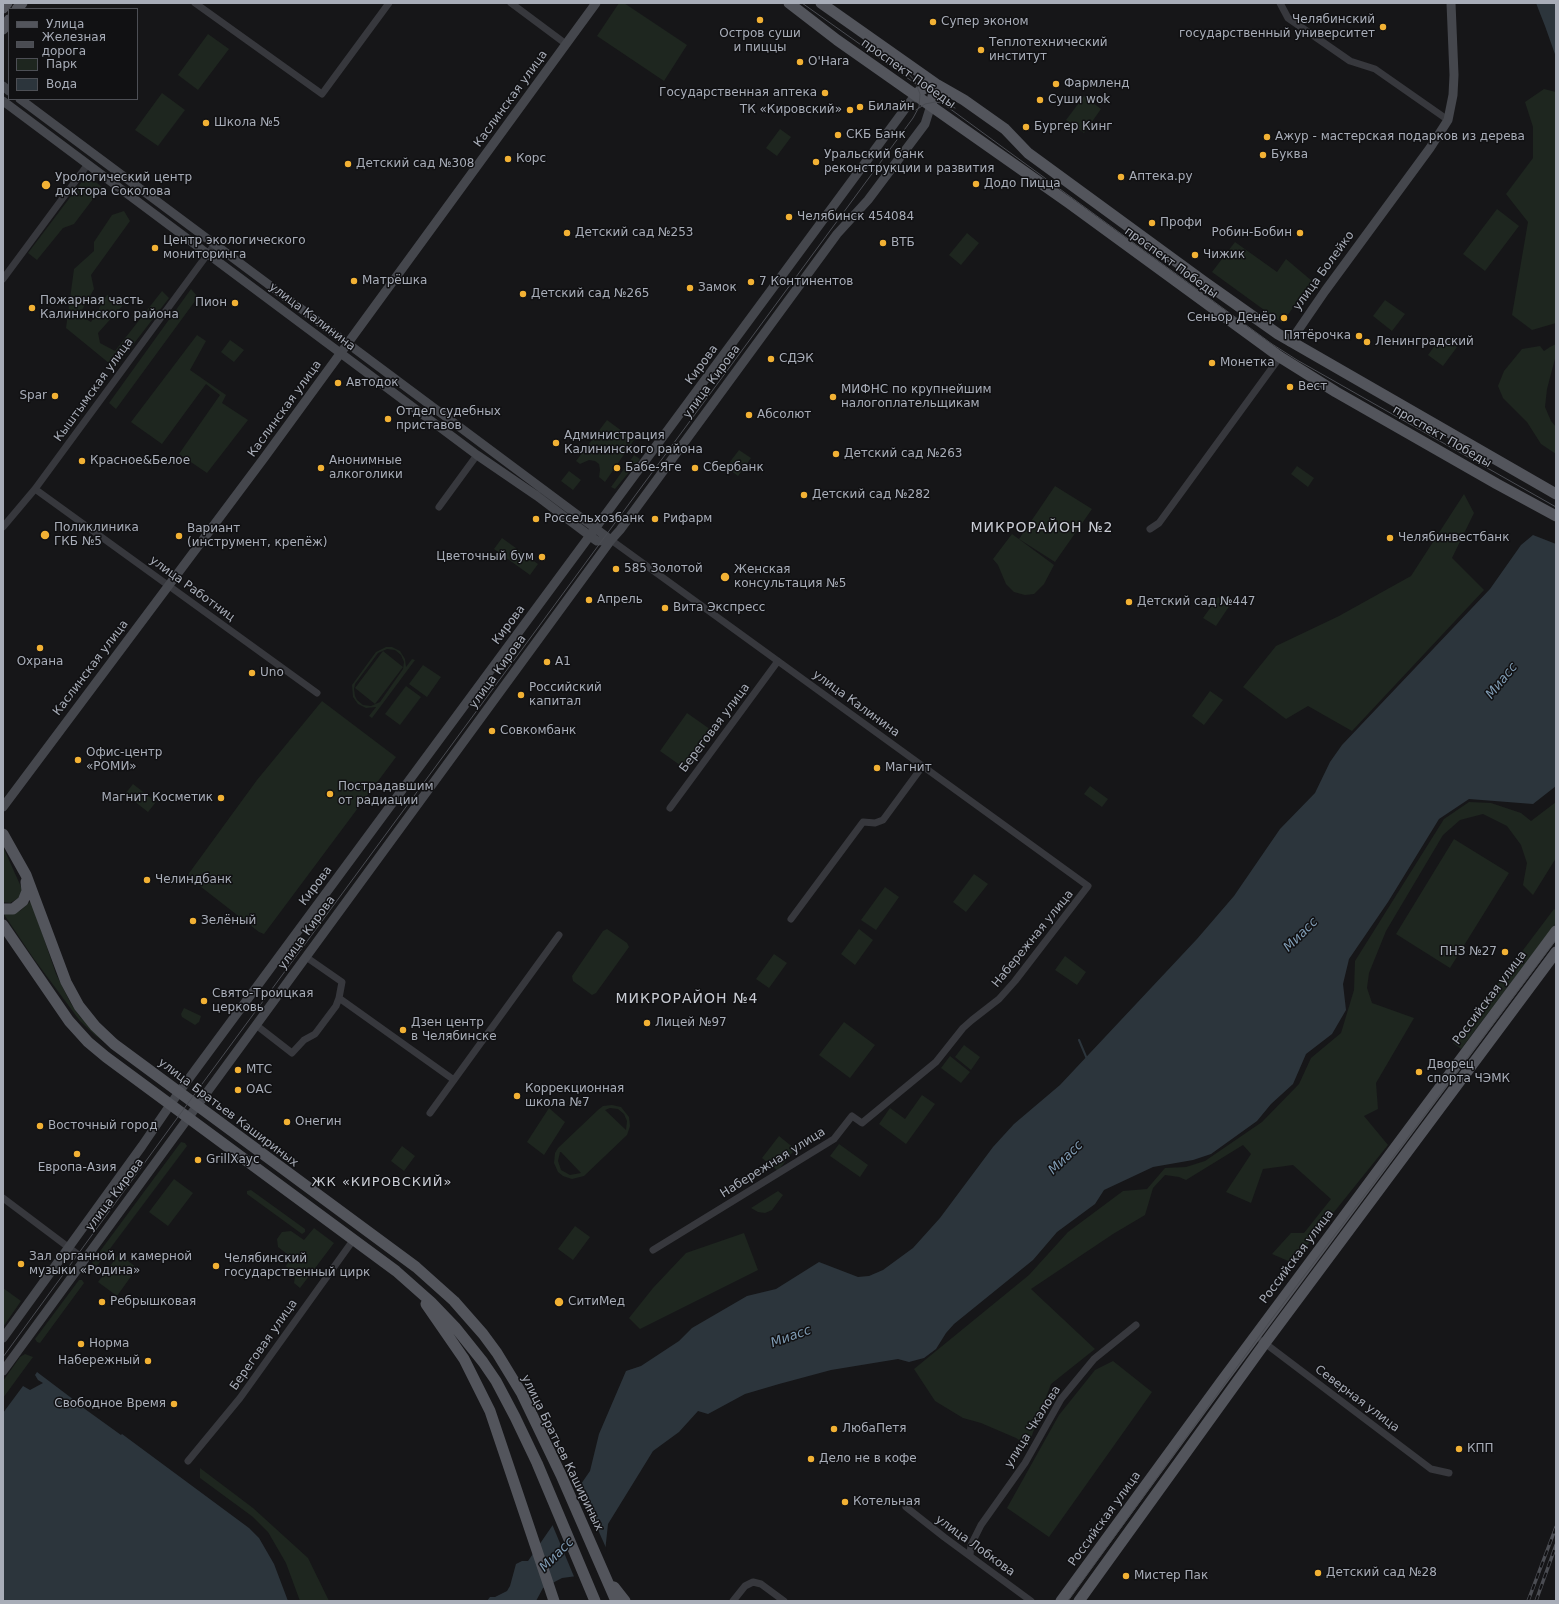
<!DOCTYPE html>
<meta charset="utf-8">
<style>
body{margin:0}
#map{position:relative;width:1559px;height:1604px;overflow:hidden;background:#161618;font-family:"DejaVu Sans",sans-serif}
canvas{display:block}
.frame{position:absolute;inset:0;border:4px solid #a8adb8;pointer-events:none}
.legend{position:absolute;left:8px;top:8px;width:130px;height:92px;box-sizing:border-box;background:#111113;border:1px solid #4d4f55;margin:0;padding:5px 7px;list-style:none;font-size:12px;color:#a8adb8}
.legend li{display:flex;align-items:center;gap:8px;height:20px}
.legend b{width:20px;border:1px solid #4d4f55}
</style>
<div id="map">
<canvas width="1559" height="1604"></canvas>
<div class="frame"></div>
<ul class="legend">
<li><b style="height:5px;background:#53555c"></b>Улица</li>
<li><b style="height:5px;background:#4a4c52"></b>Железная дорога</li>
<li><b style="height:11px;background:#1e261f"></b>Парк</li>
<li><b style="height:11px;background:#2c353c"></b>Вода</li>
</ul>
</div>
<script>
const context = document.querySelector('canvas').getContext('2d');
context.lineJoin = 'round';
function paint(path, color) { context.fillStyle = color; context.fill(path, 'evenodd'); }
const poly = rows => new Path2D(rows.map(r => 'M' + r).join(''));
function trace(path, color, width, dash) { context.strokeStyle = color; context.lineWidth = width; context.lineCap = dash ? 'butt' : 'round'; context.setLineDash(dash || []); context.stroke(path); }
function label(font, color, halo, rows, align = 'center') {
  context.font = font + ' "DejaVu Sans",sans-serif'; context.lineWidth = 3; context.setLineDash([]); context.textBaseline = 'middle'; context.strokeStyle = halo; context.fillStyle = color; for (const [text, x, y, turn = 0] of rows) {
    context.save(); context.translate(x, y); context.rotate((+turn || 0) * Math.PI / 180); context.textAlign = isNaN(turn) ? turn : align; if (halo) context.strokeText(text, 0, 0); context.fillText(text, 0, 0); context.restore();
  }
}
const green = poly([
 [619,3,624,3,687,45,664,81,597,36],
 [208,34,229,49,198,90,178,75],
 [1544,89,1556,92,1556,323,1532,330,1512,315,1528,222,1506,194,1533,158,1533,127,1525,102],
 [162,93,185,110,158,146,135,130],
 [1084,96,1101,109,1084,133,1066,120],
 [780,129,791,137,777,156,766,148],
 [87,175,102,187,74,224,63,228,37,260,28,253],
 [1497,209,1519,226,1485,271,1463,254],
 [124,211,130,221,91,275,94,289,79,315,91,322,107,295,124,304,98,333,100,343,115,351,162,291,169,298,115,368,66,328,74,269,94,251,94,242,112,215],
 [967,233,979,243,961,265,949,255],
 [1235,242,1277,272,1286,259,1312,281,1282,323,1212,272],
 [191,289,198,297,116,409,109,403],
 [1385,300,1405,314,1392,331,1373,316],
 [197,335,206,341,190,370,226,395,222,403,248,420,207,473,179,454,220,395,206,384,162,444,131,422],
 [1442,336,1457,347,1443,366,1428,355],
 [230,340,244,350,234,362,221,352],
 [1556,344,1556,355,1547,389,1545,407,1551,421,1556,427,1556,454,1541,444,1527,422,1503,398,1498,386,1504,371,1522,349,1540,346,1544,351,1550,347],
 [607,420,634,440,605,482,599,477,600,470,599,464,595,461,589,460,580,464,576,461],
 [739,450,751,458,738,476,726,467],
 [634,455,640,459,615,489,611,487],
 [1297,466,1314,478,1308,487,1291,474],
 [569,471,581,480,573,490,561,481],
 [1055,486,1092,509,1055,562,1019,539],
 [1464,494,1474,513,1452,558,1484,590,1352,731,1308,706,1286,719,1243,687,1276,646,1339,616,1411,576],
 [1012,534,1054,565,1044,584,1034,594,1025,595,1014,592,1006,584,998,565,993,559],
 [502,538,538,564,530,575,494,549],
 [1218,597,1230,605,1216,626,1203,618],
 [386,647,392,647,400,651,405,659,406,667,412,659,415,660,372,718,369,716,376,707,366,708,358,704,353,697,352,685,376,652],
 [387,649,395,650,401,655,404,662,403,669,380,702,371,706,363,705,357,700,355,696,354,689,355,684,378,653],
 [383,651,403,667,375,704,355,688],
 [423,665,441,677,427,697,409,684],
 [406,686,421,697,400,725,385,714],
 [1210,691,1223,700,1204,725,1192,716],
 [322,701,396,757,264,934,259,932,187,876,257,780],
 [687,713,714,732,687,770,660,751],
 [133,784,156,802,148,812,125,794],
 [1090,786,1108,799,1102,807,1084,794],
 [1469,802,1491,803,1521,813,1531,821,1556,802,1556,858,1533,895,1523,885,1527,863,1521,845,1507,826,1483,814,1460,820,1443,835,1386,931,1369,973,1367,988,1372,1003,1414,1018,1376,1083,1378,1109,1364,1116,1388,1145,1293,1263,1272,1254,1291,1233,1304,1233,1331,1199,1293,1165,1263,1169,1251,1203,1226,1192,1251,1154,1243,1145,1186,1180,1179,1177,1165,1175,1153,1188,1145,1215,1113,1234,1031,1289,1095,1349,1051,1384,1028,1446,1016,1438,981,1423,963,1418,935,1401,914,1369,1029,1275,1068,1232,1123,1191,1147,1189,1165,1168,1186,1167,1205,1161,1262,1122,1299,1084,1311,1058,1341,1033,1354,990,1355,961,1444,819],
 [1454,839,1509,873,1450,968,1396,934],
 [4,849,22,889,20,897,10,903,3,902],
 [974,874,988,884,966,912,953,902],
 [885,887,899,897,876,930,861,920],
 [31,901,56,974,70,1002,80,1017,130,1061,96,1036,80,1021,34,959,3,913,20,911],
 [1554,909,1556,911,1556,923,1461,1049,1453,1043],
 [607,929,627,943,629,947,596,993,592,995,573,981,572,976,603,931],
 [859,929,873,940,855,965,841,954],
 [774,954,787,963,769,988,756,979],
 [1065,956,1086,972,1077,985,1055,970],
 [184,1008,201,1016,199,1022,195,1025,182,1017,181,1014],
 [844,1022,875,1045,850,1078,819,1055],
 [964,1045,980,1057,971,1070,955,1057],
 [950,1056,970,1072,961,1083,941,1068],
 [922,1095,935,1104,906,1144,879,1124,890,1108,905,1119],
 [612,1105,621,1107,629,1117,630,1126,627,1135,584,1176,572,1179,563,1176,558,1172,554,1163,555,1153,558,1148,598,1110,603,1106],
 [610,1108,618,1109,624,1114,627,1121,626,1130,605,1110],
 [560,1152,561,1152,581,1173,570,1175,561,1170,558,1161],
 [549,1108,565,1122,544,1155,527,1142],
 [779,1136,795,1149,778,1171,762,1158],
 [181,1142,185,1143,187,1146,97,1266,93,1265,92,1262],
 [839,1144,868,1165,860,1177,830,1156],
 [402,1146,415,1156,404,1171,391,1161],
 [174,1179,193,1193,168,1226,149,1212],
 [251,1190,305,1229,305,1232,302,1234,247,1194,247,1191],
 [778,1191,783,1195,772,1210,765,1213,758,1212,751,1208],
 [575,1226,590,1237,573,1260,558,1249],
 [314,1228,334,1243,300,1288,294,1283,295,1277,286,1266,291,1257,278,1247,277,1239,282,1232,291,1231,304,1240],
 [744,1233,758,1270,640,1329,629,1318,653,1288,686,1253],
 [119,1254,137,1268,117,1296,98,1282],
 [79,1280,82,1280,84,1283,40,1343,37,1342,35,1339],
 [3,1288,21,1301,3,1327],
 [25,1354,33,1357,3,1398,3,1381,20,1357],
 [1113,1361,1152,1392,1049,1537,1007,1508,1059,1415,1095,1370],
 [200,1468,253,1508,308,1558,329,1601,300,1601,286,1563,268,1532,253,1517,200,1478]
]);
const water = poly([
 [1536,3,1556,3,1556,57,1545,26],
 [1533,535,1556,544,1556,786,1533,804,1469,799,1439,819,1388,902,1349,959,1343,984,1346,1010,1332,1034,1306,1054,1293,1084,1271,1104,1257,1121,1211,1154,1193,1160,1153,1167,1104,1190,1095,1204,1057,1232,1033,1260,954,1324,946,1333,936,1349,924,1358,909,1362,898,1359,831,1370,779,1384,745,1394,708,1414,698,1411,679,1432,653,1451,608,1524,605,1552,577,1576,562,1578,543,1588,536,1601,487,1601,490,1597,495,1597,507,1591,510,1586,516,1564,522,1561,528,1561,590,1471,599,1434,626,1371,641,1366,679,1341,692,1328,747,1296,776,1289,819,1262,858,1277,869,1276,883,1270,913,1248,940,1218,993,1147,1014,1124,1060,1085,1197,939,1234,896,1280,829,1315,793,1330,762,1342,745,1490,589,1521,545],
 [37,1372,78,1403,78,1404,121,1435,122,1434,249,1528,259,1538,274,1564,288,1601,3,1601,3,1413,23,1386,30,1390,43,1383,38,1380,35,1375]
]);
const pier = poly([
 [578,1485,607,1550,606,1553,592,1573,575,1579,552,1524]
]);
const stream = poly([
 [1079,1040,1087,1059]
]);
const street = poly([
 [195,3,322,94,389,3],
 [511,3,566,44],
 [1280,3,1288,18,1350,61,1375,69,1448,120],
 [3,279,88,164],
 [35,489,317,693],
 [439,507,477,455],
 [3,527,35,489,215,244],
 [1150,529,1159,523,1280,357],
 [611,540,1088,886,1015,981,999,999,972,1020,963,1028,936,1062,862,1123,852,1116,834,1139,653,1250],
 [670,808,778,661],
 [791,919,863,822,875,823,883,820,922,767],
 [339,998,454,1080],
 [256,1025,292,1053,304,1040,315,1034,336,1006,339,998,342,982,306,957],
 [430,1113,559,935],
 [3,1198,84,1259],
 [1262,1341,1431,1469,1449,1473],
 [188,1461,240,1398,354,1239],
 [906,1507,944,1537,1031,1601],
 [970,1555,971,1545,981,1525,1025,1463,1061,1399,1094,1359,1136,1325],
 [733,1601,745,1586,753,1582,761,1584,784,1601]
]);
const secondary = poly([
 [3,86,9,91],
 [20,99,611,540],
 [3,101,477,455,537,496,590,536,597,541,611,540],
 [1290,342,1325,291,1430,148,1448,120,1453,95,1454,75,1451,3],
 [3,807,264,458,596,3],
 [3,1338,142,1146,179,1092,916,94],
 [3,1371,611,540,620,530,837,234,868,200,925,124,931,105]
]);
const primary = poly([
 [789,3,837,40,1069,203,1280,357,1336,392,1497,484,1556,516],
 [821,3,936,84,964,100,1005,129,1028,153,1203,281,1278,334,1556,494],
 [3,8,7,3],
 [17,9,22,3],
 [3,29,9,20],
 [916,94,926,87,936,84],
 [931,105,936,84],
 [3,834,26,875,66,982,79,1006,95,1026,114,1044,416,1267,454,1301,483,1334,497,1353,522,1394,561,1475,616,1601],
 [3,909,13,909,23,901,27,891,26,882],
 [3,925,69,1021,88,1042,106,1057,396,1271,431,1302,455,1327,483,1362,496,1381,515,1417,537,1463,595,1601],
 [426,1304,464,1359,490,1411,554,1601],
 [614,1587,625,1601],
 [1061,1601,1221,1382,1556,931],
 [1079,1601,1265,1343,1556,952]
]);
const tram = poly([
 [802,3,923,89,1272,344,1297,360,1556,507],
 [916,110,925,104,935,102,947,104,955,108],
 [3,1357,202,1084,913,118,919,107,920,94,915,81,908,73],
 [1068,1601,1268,1324,1556,940]
]);
const rail = poly([
 [1528,1601,1556,1527],
 [1536,1601,1556,1545]
]);
const markers = [
 [760,20,4,"#f2b134"],
 [933,22,4,"#f2b134"],
 [1383,27,4,"#f2b134"],
 [981,50,4,"#f2b134"],
 [800,62,4,"#f2b134"],
 [1056,84,4,"#f2b134"],
 [825,93,4,"#f2b134"],
 [1040,100,4,"#f2b134"],
 [860,107,4,"#f2b134"],
 [850,110,4,"#f2b134"],
 [206,123,4,"#f2b134"],
 [1026,127,4,"#f2b134"],
 [838,135,4,"#f2b134"],
 [1267,137,4,"#f2b134"],
 [1263,155,4,"#f2b134"],
 [508,159,4,"#f2b134"],
 [816,162,4,"#f2b134"],
 [348,164,4,"#f2b134"],
 [1121,177,4,"#f2b134"],
 [976,184,4,"#f2b134"],
 [46,185,5,"#f2b134"],
 [789,217,4,"#f2b134"],
 [1152,223,4,"#f2b134"],
 [567,233,4,"#f2b134"],
 [1300,233,4,"#f2b134"],
 [883,243,4,"#f2b134"],
 [155,248,4,"#f2b134"],
 [1195,255,4,"#f2b134"],
 [354,281,4,"#f2b134"],
 [751,282,4,"#f2b134"],
 [690,288,4,"#f2b134"],
 [523,294,4,"#f2b134"],
 [235,303,4,"#f2b134"],
 [32,308,4,"#f2b134"],
 [1284,318,4,"#f2b134"],
 [1359,336,4,"#f2b134"],
 [1367,342,4,"#f2b134"],
 [771,359,4,"#f2b134"],
 [1212,363,4,"#f2b134"],
 [338,383,4,"#f2b134"],
 [1290,387,4,"#f2b134"],
 [55,396,4,"#f2b134"],
 [833,397,4,"#f2b134"],
 [749,415,4,"#f2b134"],
 [388,419,4,"#f2b134"],
 [556,443,4,"#f2b134"],
 [836,454,4,"#f2b134"],
 [82,461,4,"#f2b134"],
 [321,468,4,"#f2b134"],
 [617,468,4,"#f2b134"],
 [695,468,4,"#f2b134"],
 [804,495,4,"#f2b134"],
 [536,519,4,"#f2b134"],
 [655,519,4,"#f2b134"],
 [45,535,5,"#f2b134"],
 [179,536,4,"#f2b134"],
 [1390,538,4,"#f2b134"],
 [542,557,4,"#f2b134"],
 [616,569,4,"#f2b134"],
 [725,577,5,"#f2b134"],
 [589,600,4,"#f2b134"],
 [1129,602,4,"#f2b134"],
 [665,608,4,"#f2b134"],
 [40,648,4,"#f2b134"],
 [547,662,4,"#f2b134"],
 [252,673,4,"#f2b134"],
 [521,695,4,"#f2b134"],
 [492,731,4,"#f2b134"],
 [78,760,4,"#f2b134"],
 [877,768,4,"#f2b134"],
 [330,794,4,"#f2b134"],
 [221,798,4,"#f2b134"],
 [147,880,4,"#f2b134"],
 [193,921,4,"#f2b134"],
 [1505,952,4,"#f2b134"],
 [204,1001,4,"#f2b134"],
 [647,1023,4,"#f2b134"],
 [403,1030,4,"#f2b134"],
 [238,1070,4,"#f2b134"],
 [1419,1072,4,"#f2b134"],
 [238,1090,4,"#f2b134"],
 [517,1096,4,"#f2b134"],
 [287,1122,4,"#f2b134"],
 [40,1126,4,"#f2b134"],
 [77,1154,4,"#f2b134"],
 [198,1160,4,"#f2b134"],
 [21,1264,4,"#f2b134"],
 [216,1266,4,"#f2b134"],
 [102,1302,4,"#f2b134"],
 [559,1302,5,"#f2b134"],
 [81,1344,4,"#f2b134"],
 [148,1361,4,"#f2b134"],
 [174,1404,4,"#f2b134"],
 [834,1429,4,"#f2b134"],
 [1459,1449,4,"#f2b134"],
 [811,1459,4,"#f2b134"],
 [845,1502,4,"#f2b134"],
 [1318,1573,4,"#f2b134"],
 [1126,1576,4,"#f2b134"]
];
const poiNames = [
 ["Челябинский",1375,20,"right"],
 ["государственный университет",1375,34,"right"],
 ["Супер эконом",941,22],
 ["Остров суши",760,34,"center"],
 ["и пиццы",760,48,"center"],
 ["Теплотехнический",989,43],
 ["институт",989,57],
 ["O'Hara",808,62],
 ["Фармленд",1064,84],
 ["Государственная аптека",817,93,"right"],
 ["Суши wok",1048,100],
 ["Билайн",868,107],
 ["ТК «Кировский»",842,110,"right"],
 ["Школа №5",214,123],
 ["Бургер Кинг",1034,127],
 ["СКБ Банк",846,135],
 ["Ажур - мастерская подарков из дерева",1275,137],
 ["Уральский банк",824,155],
 ["реконструкции и развития",824,169],
 ["Буква",1271,155],
 ["Корс",516,159],
 ["Детский сад №308",356,164],
 ["Аптека.ру",1129,177],
 ["Урологический центр",55,178],
 ["доктора Соколова",55,192],
 ["Додо Пицца",984,184],
 ["Челябинск 454084",797,217],
 ["Профи",1160,223],
 ["Детский сад №253",575,233],
 ["Робин-Бобин",1292,233,"right"],
 ["Центр экологического",163,241],
 ["мониторинга",163,255],
 ["ВТБ",891,243],
 ["Чижик",1203,255],
 ["Матрёшка",362,281],
 ["7 Континентов",759,282],
 ["Замок",698,288],
 ["Детский сад №265",531,294],
 ["Пожарная часть",40,301],
 ["Калининского района",40,315],
 ["Пион",227,303,"right"],
 ["Сеньор Денёр",1276,318,"right"],
 ["Пятёрочка",1351,336,"right"],
 ["Ленинградский",1375,342],
 ["СДЭК",779,359],
 ["Монетка",1220,363],
 ["Автодок",346,383],
 ["Вест",1298,387],
 ["МИФНС по крупнейшим",841,390],
 ["налогоплательщикам",841,404],
 ["Spar",47,396,"right"],
 ["Отдел судебных",396,412],
 ["приставов",396,426],
 ["Абсолют",757,415],
 ["Администрация",564,436],
 ["Калининского района",564,450],
 ["Детский сад №263",844,454],
 ["Красное&Белое",90,461],
 ["Анонимные",329,461],
 ["алкоголики",329,475],
 ["Бабе-Яге",625,468],
 ["Сбербанк",703,468],
 ["Детский сад №282",812,495],
 ["Россельхозбанк",544,519],
 ["Рифарм",663,519],
 ["Поликлиника",54,528],
 ["ГКБ №5",54,542],
 ["Вариант",187,529],
 ["(инструмент, крепёж)",187,543],
 ["Челябинвестбанк",1398,538],
 ["Цветочный бум",534,557,"right"],
 ["585 Золотой",624,569],
 ["Женская",734,570],
 ["консультация №5",734,584],
 ["Апрель",597,600],
 ["Детский сад №447",1137,602],
 ["Вита Экспресс",673,608],
 ["Охрана",40,662,"center"],
 ["А1",555,662],
 ["Uno",260,673],
 ["Российский",529,688],
 ["капитал",529,702],
 ["Совкомбанк",500,731],
 ["Офис-центр",86,753],
 ["«РОМИ»",86,767],
 ["Магнит",885,768],
 ["Пострадавшим",338,787],
 ["от радиации",338,801],
 ["Магнит Косметик",213,798,"right"],
 ["Челиндбанк",155,880],
 ["Зелёный",201,921],
 ["ПНЗ №27",1497,952,"right"],
 ["Свято-Троицкая",212,994],
 ["церковь",212,1008],
 ["Дзен центр",411,1023],
 ["в Челябинске",411,1037],
 ["Лицей №97",655,1023],
 ["Дворец",1427,1065],
 ["спорта ЧЭМК",1427,1079],
 ["МТС",246,1070],
 ["Коррекционная",525,1089],
 ["школа №7",525,1103],
 ["ОАС",246,1090],
 ["Онегин",295,1122],
 ["Восточный город",48,1126],
 ["GrillXayc",206,1160],
 ["Европа-Азия",77,1168,"center"],
 ["Зал органной и камерной",29,1257],
 ["музыки «Родина»",29,1271],
 ["Челябинский",224,1259],
 ["государственный цирк",224,1273],
 ["Ребрышковая",110,1302],
 ["СитиМед",568,1302],
 ["Норма",89,1344],
 ["Набережный",140,1361,"right"],
 ["Свободное Время",166,1404,"right"],
 ["ЛюбаПетя",842,1429],
 ["КПП",1467,1449],
 ["Дело не в кофе",819,1459],
 ["Котельная",853,1502],
 ["Детский сад №28",1326,1573],
 ["Мистер Пак",1134,1576]
];
const streetNames = [
 ["проспект Победы",908,74,35],
 ["Каслинская улица",511,99,-54],
 ["проспект Победы",1171,263,36],
 ["улица Болейко",1324,271,-54],
 ["улица Калинина",312,317,37],
 ["Кирова",702,365,-54],
 ["улица Кирова",712,382,-54],
 ["Кыштымская улица",94,390,-54],
 ["Каслинская улица",285,409,-54],
 ["проспект Победы",1442,437,30],
 ["улица Работниц",192,589,36],
 ["Кирова",509,625,-53],
 ["Каслинская улица",91,668,-53],
 ["улица Кирова",498,672,-54],
 ["улица Калинина",856,704,36],
 ["Береговая улица",715,728,-53],
 ["Кирова",316,886,-53],
 ["улица Кирова",307,933,-54],
 ["Набережная улица",1033,939,-51],
 ["Российская улица",1490,998,-53],
 ["улица Братьев Кашириных",228,1113,37],
 ["Набережная улица",773,1163,-32],
 ["улица Кирова",115,1195,-53],
 ["Российская улица",1297,1257,-53],
 ["Береговая улица",264,1345,-55],
 ["Северная улица",1357,1399,37],
 ["улица Чкалова",1033,1427,-58],
 ["улица Братьев Кашириных",562,1453,64],
 ["Российская улица",1105,1519,-54],
 ["улица Лобкова",975,1546,36]
];
const waterNames = [
 ["Миасс",1502,681,-51],
 ["Миасс",1301,935,-45],
 ["Миасс",1066,1158,-44],
 ["Миасс",791,1337,-20],
 ["Миасс",557,1555,-45]
];
const neighbourhoodNames = [
 ["ЖК «КИРОВСКИЙ»",382,1183]
];
const quarterNames = [
 ["МИКРОРАЙОН №2",1042,528],
 ["МИКРОРАЙОН №4",687,999]
];
paint(green, '#1e261f');
paint(water, '#2c353c');
paint(pier, '#161618');
trace(stream, '#2c353c', 2);
trace(street, '#37383d', 7);
trace(secondary, '#45474d', 9);
trace(primary, '#53555c', 11);
trace(tram, '#4a4c52', 1);
trace(rail, '#4a4c52', 3.5);
trace(rail, '#111113', 2, [6]);
for (const [x, y, r, color] of markers) { const dot = new Path2D(); dot.arc(x, y, r, 0, 2 * Math.PI); context.fillStyle = color; context.fill(dot); trace(dot, '#111113', 1.5); }
label('12px', '#a8adb8', '#111113', poiNames, 'left');
label('12px', '#a8adb8', '#111113', streetNames);
label('italic 13px', '#7f9bb3', '#111113', waterNames);
context.letterSpacing = '1px';
label('13px', '#c9ccd4', '#111113', neighbourhoodNames);
context.letterSpacing = '0px';
context.letterSpacing = '1px';
label('14px', '#c9ccd4', '#111113', quarterNames);
context.letterSpacing = '0px';
</script>
